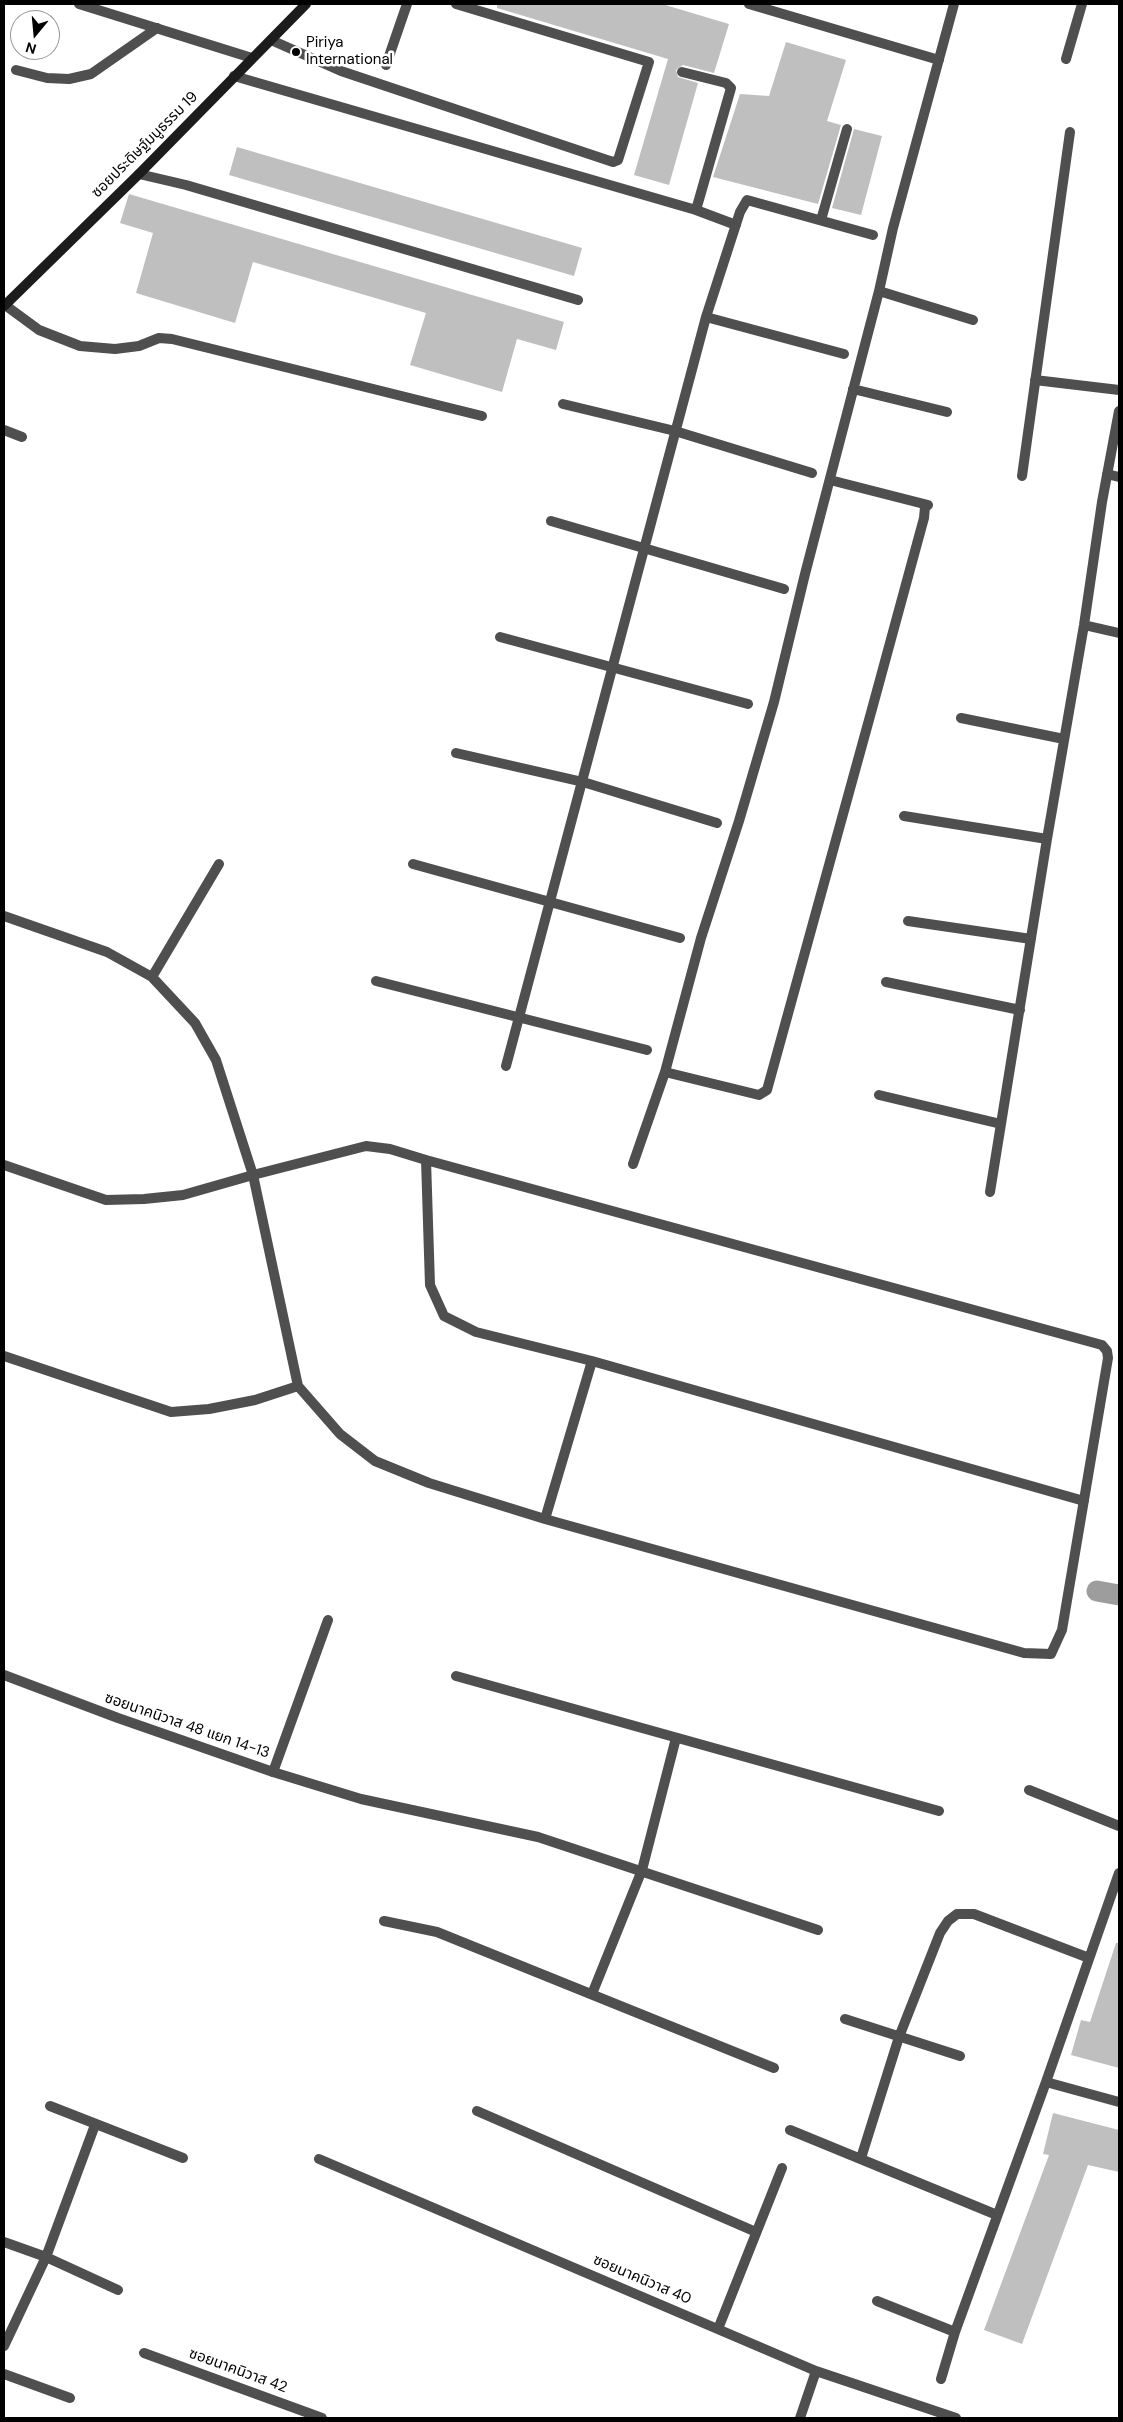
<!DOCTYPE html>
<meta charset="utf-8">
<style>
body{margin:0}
#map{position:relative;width:1123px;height:2422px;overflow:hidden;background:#fff;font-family:"DM Sans",sans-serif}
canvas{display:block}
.frame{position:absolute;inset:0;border:5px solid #000;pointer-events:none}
.north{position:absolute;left:10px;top:10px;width:50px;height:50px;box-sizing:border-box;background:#fff;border:1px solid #999;border-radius:50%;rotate:197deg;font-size:14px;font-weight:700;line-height:20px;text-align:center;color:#000}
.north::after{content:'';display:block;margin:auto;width:18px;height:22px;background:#000;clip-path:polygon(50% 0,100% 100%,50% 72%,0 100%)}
</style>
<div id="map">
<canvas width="1123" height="2422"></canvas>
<div class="frame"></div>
<div class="north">N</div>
</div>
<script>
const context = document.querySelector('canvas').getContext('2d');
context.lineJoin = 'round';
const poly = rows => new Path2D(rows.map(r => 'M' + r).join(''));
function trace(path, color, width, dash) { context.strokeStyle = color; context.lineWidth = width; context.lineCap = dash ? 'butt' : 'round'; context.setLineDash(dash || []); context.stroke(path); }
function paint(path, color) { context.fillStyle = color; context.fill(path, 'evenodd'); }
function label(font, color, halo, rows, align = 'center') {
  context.font = font + ' "DM Sans","Noto Sans Thai",sans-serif'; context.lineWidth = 5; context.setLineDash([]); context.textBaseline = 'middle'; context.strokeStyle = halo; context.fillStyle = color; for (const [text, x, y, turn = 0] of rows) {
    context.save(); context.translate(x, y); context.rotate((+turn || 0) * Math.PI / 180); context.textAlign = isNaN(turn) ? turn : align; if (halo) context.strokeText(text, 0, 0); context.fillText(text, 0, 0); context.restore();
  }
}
const canal = poly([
 [1097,1591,1119,1595]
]);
const building = poly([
 [497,4,662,4,729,24,714,73,683,65,676,70,678,77,698,83,669,185,634,175,668,59,497,8],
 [786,42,846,60,827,121,841,125,818,204,713,177,740,94,769,96],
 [854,129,882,136,861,215,832,208],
 [237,147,582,248,574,276,229,175],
 [129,194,564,322,556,350,517,339,502,392,410,365,426,313,253,262,235,323,136,293,153,233,120,223],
 [1116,1943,1119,1943,1119,2068,1071,2055,1081,2020,1090,2022],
 [1053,2113,1119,2130,1119,2172,1088,2165,1022,2344,984,2330,1049,2155,1043,2154]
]);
const lane = poly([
 [386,65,407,4],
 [16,70,47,78,69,79,91,74,157,28],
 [273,1772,328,1620]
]);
const street = poly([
 [79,4,252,58],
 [749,4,939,60],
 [271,40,341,71,613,162,618,160,649,62,456,4],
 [1066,59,1082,4],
 [682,72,726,83,731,88,696,210],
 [234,76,696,210,736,225],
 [139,174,186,185,578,300],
 [821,220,847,129],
 [879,291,973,320],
 [5,305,39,330,80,346,115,349,139,346,159,338,172,339,482,416],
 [706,317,844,354],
 [1035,380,1119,390],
 [853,389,947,412],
 [563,404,675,431,812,473],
 [4,430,22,437],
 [1107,474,1119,477],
 [1022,476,1070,132],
 [830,480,928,505,925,507,924,518,872,709,767,1090,759,1095,665,1072,701,938,739,821,774,702,805,574,879,291,893,228,954,4],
 [551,521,784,589],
 [1084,625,1119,633],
 [500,637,748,704],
 [961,718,1064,739],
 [456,753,583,782,717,823],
 [904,816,1047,839],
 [413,864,680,938],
 [4,916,107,952,152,977,195,1023,216,1060,253,1175,298,1386,340,1434,375,1461,429,1483,545,1519,1024,1653,1051,1654,1062,1630,1108,1358,1107,1351,1102,1345,426,1160,390,1149,366,1146,253,1175,183,1195,144,1199,106,1200,4,1165],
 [908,921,1031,939],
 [152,977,219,864],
 [376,981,647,1050],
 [886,982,1020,1010],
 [506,1066,706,317,740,212,747,200,873,235],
 [879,1095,1001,1124],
 [426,1160,430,1285,444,1316,476,1332,592,1361,1084,1501],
 [633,1164,665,1072],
 [990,1192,1047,839,1084,625,1102,502,1119,411],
 [4,1356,171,1412,209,1409,255,1400,298,1386],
 [545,1519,592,1361],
 [4,1675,118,1718,273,1772,361,1799,538,1837,818,1930],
 [456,1676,939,1811],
 [1029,1790,1119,1826],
 [384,1921,437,1932,774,2068],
 [592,1994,642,1870,676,1738],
 [845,2019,960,2056],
 [1046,2082,1119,2102],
 [50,2106,183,2158],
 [477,2111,756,2232],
 [790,2130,997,2215],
 [861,2158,899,2037,940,1933,948,1921,957,1914,974,1914,1089,1958],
 [319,2159,816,2371,956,2418],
 [4,2242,46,2257,118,2290],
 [877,2301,955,2332],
 [718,2329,782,2168],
 [4,2346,46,2257,95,2125],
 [144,2353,322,2418],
 [4,2374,70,2398],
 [941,2379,955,2332,1046,2082,1119,1873],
 [800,2418,816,2371]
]);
const secondary = poly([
 [4,306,139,174,306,4]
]);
const markers = [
 [296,52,5,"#000"]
];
const poiNames = [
 ["Piriya",306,43],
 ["International",306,60]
];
const streetNames = [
 ["ซอยประดิษฐ์มนูธรรม 19",145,145,-45],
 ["ซอยนาคนิวาส 48 แยก 14-13",187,1726,19],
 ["ซอยนาคนิวาส 40",642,2280,23],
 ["ซอยนาคนิวาส 42",238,2371,20]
];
trace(canal, '#9d9d9d', 21);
paint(building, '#bfbfbf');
trace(lane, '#4f4f4f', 10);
trace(street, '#4f4f4f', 10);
trace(secondary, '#1c1c1c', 10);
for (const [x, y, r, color] of markers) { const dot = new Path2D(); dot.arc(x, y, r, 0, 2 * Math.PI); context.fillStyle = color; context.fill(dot); trace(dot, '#fff', 2); }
label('15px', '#000', '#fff', poiNames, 'left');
label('15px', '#000', '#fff', streetNames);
</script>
